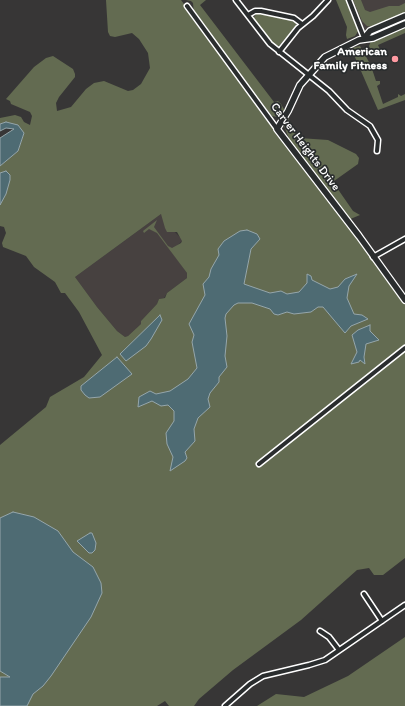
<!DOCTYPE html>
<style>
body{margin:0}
canvas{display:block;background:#373636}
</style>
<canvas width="405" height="706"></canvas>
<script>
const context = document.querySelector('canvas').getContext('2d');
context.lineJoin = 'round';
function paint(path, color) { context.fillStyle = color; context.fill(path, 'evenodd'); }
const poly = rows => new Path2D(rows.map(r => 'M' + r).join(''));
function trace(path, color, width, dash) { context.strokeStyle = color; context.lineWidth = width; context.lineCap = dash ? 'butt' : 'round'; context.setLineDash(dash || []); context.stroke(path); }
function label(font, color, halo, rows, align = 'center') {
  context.font = font + ' Itim,sans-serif'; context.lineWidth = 3.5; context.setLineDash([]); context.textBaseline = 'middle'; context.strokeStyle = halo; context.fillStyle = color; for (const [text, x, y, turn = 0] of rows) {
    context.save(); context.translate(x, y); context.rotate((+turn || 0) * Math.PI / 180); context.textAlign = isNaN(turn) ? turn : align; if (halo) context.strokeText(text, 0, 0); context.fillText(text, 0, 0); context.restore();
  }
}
const built = poly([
 [352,0,405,0,405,13,365,30],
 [161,214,163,216,163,221,181,238,182,241,171,251,187,273,187,278,167,293,164,298,159,299,157,304,141,321,141,324,128,336,125,337,117,331,97,307,75,277]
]);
const green = poly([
 [106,0,181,0,263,111,262,114,285,141,405,303,405,558,383,575,374,575,369,568,357,570,301,620,233,670,199,699,194,706,169,706,165,701,157,706,0,706,0,445,46,407,50,397,84,377,102,355,79,312,65,293,61,293,55,282,34,267,26,256,3,247,2,243,6,233,4,227,0,226,0,166,18,151,24,133,6,122,0,124,0,118,15,115,21,117,24,122,30,125,32,116,30,112,11,104,10,101,6,99,34,67,46,58,53,56,73,69,75,74,75,77,59,97,56,103,57,111,71,107,86,89,94,83,104,81,128,91,133,90,141,84,150,68,148,53,139,39,132,33,115,37,110,36,108,32],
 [161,214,165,228,167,232,177,232,182,241,181,243,172,248,168,246,154,227,157,220,143,231,144,233,149,229,157,233,187,273,187,278,167,293,165,298,159,299,157,304,141,321,141,324,128,336,125,337,117,331,97,307,75,277],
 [186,0,206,0,200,5,274,102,278,101,281,104,286,113,284,115,277,117,272,116,259,101,194,14,193,3,191,1],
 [336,0,348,0,359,30,355,36,347,39,346,35,347,27],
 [353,0,361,0,365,10,370,12,389,6,399,6,405,3,405,13,373,27,367,26,362,21],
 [263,13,296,21,296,26,279,46,274,45,268,39,253,19,256,14],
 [405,26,405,33,378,45,381,52,373,56,369,46,371,41],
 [360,46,369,62,374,67,372,69,376,81,380,81,380,84,377,86,383,104,398,97,398,94,401,96,405,94,405,91,405,100,378,110,351,48],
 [288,118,299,138,328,140,356,154,359,158,358,164,334,181,335,185,353,211,360,215,348,220,290,141,284,126],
 [405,637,405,706,257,706,276,694,304,697,348,676]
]);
const water = poly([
 [6,122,18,125,24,133,18,151,0,166,0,138,14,129,6,128,0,131,0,124,6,122],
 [6,171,10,175,10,180,6,194,0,205,0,173,6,171],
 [247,230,257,234,260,239,251,249,244,284,270,293,281,291,287,294,299,292,307,283,307,274,311,276,312,280,330,289,338,287,345,279,357,274,349,286,347,298,354,314,362,315,368,319,351,326,345,333,323,307,318,307,311,312,294,314,287,312,278,315,274,314,270,309,252,303,238,303,234,305,226,314,225,318,227,336,225,356,227,367,219,377,219,382,210,393,208,399,210,407,198,418,194,429,195,441,185,452,187,458,185,461,170,471,173,457,167,444,166,433,174,421,174,411,168,405,161,406,152,401,138,407,139,397,150,391,156,394,170,391,188,379,197,368,192,342,194,335,189,324,205,295,203,284,209,277,211,269,219,255,218,249,224,241,240,231,247,230],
 [160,315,162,320,151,339,146,346,126,361,120,354,160,315],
 [370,325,370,331,379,340,366,344,364,357,365,364,360,360,359,362,351,364,357,352,352,335,358,330,370,325],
 [117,357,132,374,100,397,89,398,85,395,81,390,81,386,117,357],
 [13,512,34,517,58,531,73,552,93,567,101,583,102,593,91,617,51,676,43,686,33,694,27,706,0,706,0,677,10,677,0,671,0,518,13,512],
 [90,533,92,533,96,543,95,550,92,553,89,553,77,541,90,533]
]);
const street = poly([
 [236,0,270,44,329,91,347,110,370,126,378,140,377,151],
 [349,0,364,38],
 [187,6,277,129],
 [248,15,255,11,261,11,294,18,302,24],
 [279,52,298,28,313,16,328,0],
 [373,257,405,239],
 [259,464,405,348],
 [364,594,382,621],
 [320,631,329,637,339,650],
 [225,706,250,684,263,676,309,665,325,660,405,605]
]);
const secondary = poly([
 [405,24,373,38,359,40,325,57,300,85,288,111,277,129,359,236,405,300],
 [364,38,370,31,405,16]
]);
const markers = [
 [395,59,4,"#ff9aa2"]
];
const poiNames = [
 ["American",387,52],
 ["Family Fitness",387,66]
];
const streetNames = [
 ["Carver Heights Drive",305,147,53]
];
paint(built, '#474140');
paint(green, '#636b51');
paint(water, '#4e6b73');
trace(water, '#95a6ab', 1);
trace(street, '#fff', 7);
trace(secondary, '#fff', 8);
trace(street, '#2a2d2e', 4);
trace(secondary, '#2a2d2e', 5.5);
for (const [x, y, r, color] of markers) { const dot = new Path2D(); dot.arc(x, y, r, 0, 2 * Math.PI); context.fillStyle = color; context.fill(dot); trace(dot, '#2a2d2e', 1.5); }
label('bold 12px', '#fff', '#2a2d2e', poiNames, 'right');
label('12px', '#fff', '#2a2d2e', streetNames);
</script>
